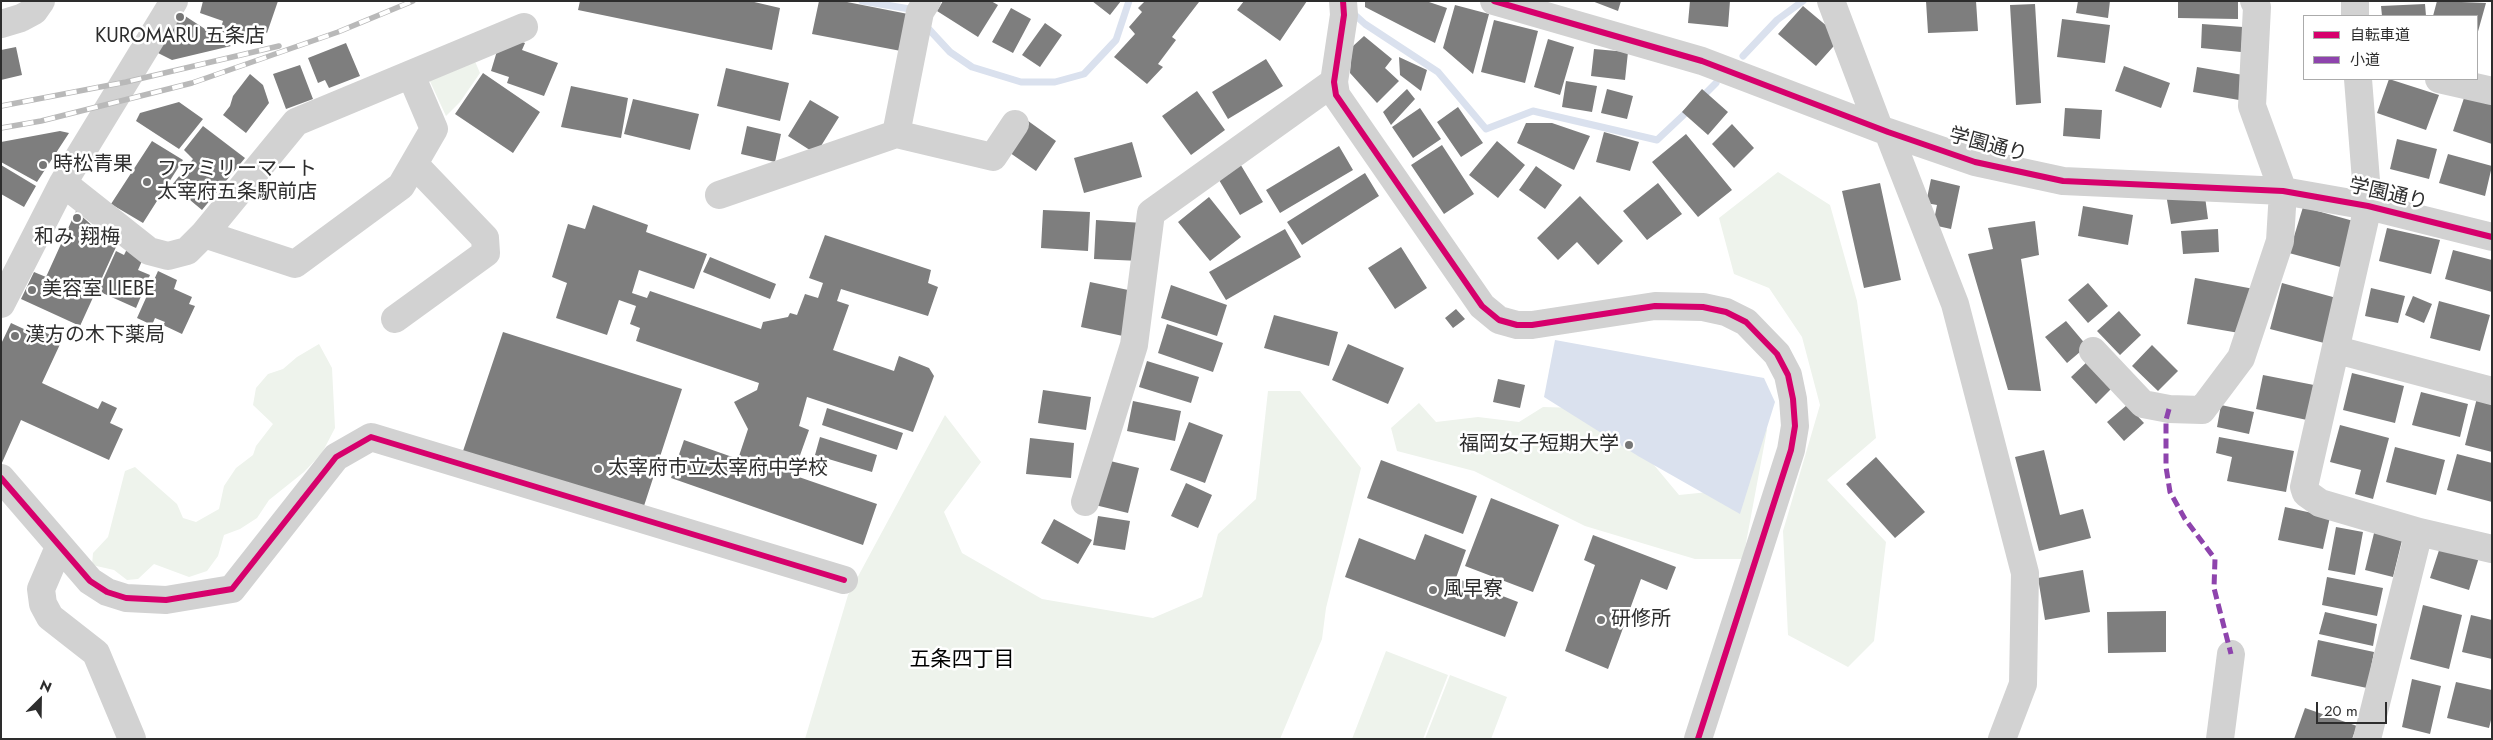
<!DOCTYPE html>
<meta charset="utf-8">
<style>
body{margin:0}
#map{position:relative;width:2493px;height:740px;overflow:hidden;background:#fff;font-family:Jost,"Noto Sans JP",sans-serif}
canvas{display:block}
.frame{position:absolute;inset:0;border:2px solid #2d2d2d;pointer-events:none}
.legend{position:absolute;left:2303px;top:15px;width:175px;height:65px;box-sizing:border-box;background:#fff;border:1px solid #ababab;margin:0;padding:6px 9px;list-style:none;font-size:15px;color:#2d2d2d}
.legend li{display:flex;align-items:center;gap:10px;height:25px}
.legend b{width:25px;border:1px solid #ababab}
.north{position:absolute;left:15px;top:675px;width:50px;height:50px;-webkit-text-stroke:4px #fff;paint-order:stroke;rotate:23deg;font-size:14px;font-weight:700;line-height:20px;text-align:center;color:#2d2d2d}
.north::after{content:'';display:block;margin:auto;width:18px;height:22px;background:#2d2d2d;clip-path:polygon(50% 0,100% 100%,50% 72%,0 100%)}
.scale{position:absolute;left:2316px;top:702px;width:71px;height:22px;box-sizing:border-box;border:2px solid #2d2d2d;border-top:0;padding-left:6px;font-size:15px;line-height:18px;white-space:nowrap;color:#2d2d2d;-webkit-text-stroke:4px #fff;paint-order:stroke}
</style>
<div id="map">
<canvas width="2493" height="740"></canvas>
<div class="frame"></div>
<ul class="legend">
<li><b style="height:6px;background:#d6006c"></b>自転車道</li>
<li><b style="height:6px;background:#8e44ad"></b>小道</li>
</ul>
<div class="north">N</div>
<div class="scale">20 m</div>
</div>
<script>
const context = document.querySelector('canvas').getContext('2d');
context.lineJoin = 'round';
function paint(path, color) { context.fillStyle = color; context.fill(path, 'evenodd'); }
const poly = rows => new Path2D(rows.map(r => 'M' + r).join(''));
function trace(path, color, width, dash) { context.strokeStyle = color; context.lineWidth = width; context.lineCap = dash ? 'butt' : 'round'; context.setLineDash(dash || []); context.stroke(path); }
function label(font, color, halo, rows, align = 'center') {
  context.font = font + ' Jost,"Noto Sans JP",sans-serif'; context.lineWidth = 5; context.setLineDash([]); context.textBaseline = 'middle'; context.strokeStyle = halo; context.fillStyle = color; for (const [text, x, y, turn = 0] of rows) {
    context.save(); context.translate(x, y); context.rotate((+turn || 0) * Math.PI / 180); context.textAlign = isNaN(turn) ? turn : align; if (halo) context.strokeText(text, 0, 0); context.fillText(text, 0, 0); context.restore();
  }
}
const green = poly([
 [474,59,480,73,460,102,446,116,428,77],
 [1778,172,1830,205,1857,301,1876,438,1827,480,1886,542,1874,641,1848,667,1788,635,1783,531,1820,405,1802,337,1769,288,1734,274,1719,218],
 [319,344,332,368,335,428,322,453,304,472,269,500,257,518,240,529,224,535,218,556,207,571,189,577,154,564,138,579,127,580,114,570,92,565,93,553,108,537,125,471,135,467,177,504,183,518,196,522,219,509,224,486,236,468,253,455,256,446,273,424,253,405,256,388,268,374,283,369,297,357],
 [1739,387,1767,430,1743,559,1695,559,1585,526,1474,471,1397,451,1391,428,1419,403,1436,422,1478,417,1519,422,1543,407,1578,408,1629,435,1679,495,1728,490],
 [1268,391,1300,391,1361,468,1326,608,1322,639,1280,739,805,739,848,595,945,415,981,462,944,512,962,553,1042,599,1153,618,1202,597,1218,534,1256,499],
 [1386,651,1448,675,1423,739,1352,739],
 [1450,675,1507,697,1491,739,1425,739]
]);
const water = poly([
 [1555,340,1764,378,1775,402,1740,514,1638,456,1544,397]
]);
const stream = poly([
 [862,1,910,9],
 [1355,15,1365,24,1438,72,1486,129,1533,111,1657,140,1691,108],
 [925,25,950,52,972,67,1021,82,1055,82,1084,74,1116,40,1129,1],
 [1743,56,1777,20,1803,1],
 [1700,99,1716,83]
]);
const building = poly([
 [203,1,278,1,267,33,253,28,248,41,220,31,223,21,200,13],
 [580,1,750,1,780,8,772,50,578,10],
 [819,1,842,1,908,14,901,51,812,34],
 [943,1,991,1,998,5,978,37,937,11],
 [1092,1,1121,1,1110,15],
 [1145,1,1199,2,1172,37,1176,40,1158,64,1163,67,1147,84,1114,57,1135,34,1129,27,1142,12,1138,8],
 [1244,1,1307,1,1280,41,1237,10],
 [1365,1,1426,1,1447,8,1435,43,1365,7],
 [1592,1,1621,1,1618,11],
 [1690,1,1730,1,1728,27,1688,23],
 [1926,1,1976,1,1978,31,1928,33],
 [2078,1,2110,1,2108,18,2076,13],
 [2178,1,2238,1,2238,19,2178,18],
 [2437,1,2486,3,2477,35,2477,16,2433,16],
 [2035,4,2041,103,2016,105,2010,5],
 [2425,4,2426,16,2382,16,2381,6],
 [1455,5,1489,14,1473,74,1443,48],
 [1803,6,1841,38,1816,66,1778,34],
 [1011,8,1031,19,1013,53,992,42],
 [179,12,231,46,172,60,156,52],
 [2062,19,2110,25,2105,63,2057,57],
 [1494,20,1538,31,1525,83,1481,72],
 [1045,23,1062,35,1040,67,1022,55],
 [2202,24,2243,27,2241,52,2201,48],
 [1364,36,1392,59,1385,68,1399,81,1377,103,1350,73,1352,47],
 [511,38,525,43,522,50,558,63,544,96,507,83,509,77,491,71,500,41],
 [1548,39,1574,47,1560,95,1534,87],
 [346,43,360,76,329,88,325,80,318,83,308,58],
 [16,47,22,75,1,80,1,50],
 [1594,49,1628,52,1625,80,1591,76],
 [1399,57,1427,70,1421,91,1400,75],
 [1266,59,1283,86,1228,119,1212,92],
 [300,65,313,99,286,109,273,74],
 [2124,66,2170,83,2161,108,2115,91],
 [2197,67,2243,75,2239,100,2193,92],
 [726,68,789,83,780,121,717,106],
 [483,73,540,112,513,153,455,114],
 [250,74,263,85,269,103,246,133,223,115,230,106,233,96],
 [2389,79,2439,95,2426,130,2377,113],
 [1566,81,1597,86,1592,112,1562,107],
 [571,86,628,98,621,138,561,127],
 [1407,89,1415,99,1391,125,1383,112],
 [1607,89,1633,96,1627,119,1601,113],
 [1702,89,1728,112,1708,135,1682,112],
 [1197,91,1225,130,1191,155,1162,116],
 [2465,95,2492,104,2492,144,2453,131],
 [633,99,699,114,690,150,624,134],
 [810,100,839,117,816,154,788,136],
 [179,102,203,119,179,149,136,121,140,113],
 [1458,107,1483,143,1461,157,1437,122],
 [1420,108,1441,139,1413,158,1392,127],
 [2065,108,2102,110,2100,139,2063,136],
 [1024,118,1056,141,1036,171,1003,148],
 [1526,123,1552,123,1590,136,1574,170,1517,143],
 [1732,124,1754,148,1734,168,1712,144],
 [203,126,245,158,202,210,172,185,193,159,184,150],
 [747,126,781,134,775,162,741,154],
 [60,131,69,133,37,182,1,162,1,142],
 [1604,132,1639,142,1630,171,1596,162],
 [1686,134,1732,190,1698,217,1652,162],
 [2397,139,2437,149,2429,179,2390,169],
 [152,141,183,160,143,223,111,204],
 [1497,141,1525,165,1498,198,1469,175],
 [1132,142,1142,177,1084,193,1074,158],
 [1442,145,1474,194,1444,214,1411,165],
 [1339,146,1353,170,1280,213,1266,190],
 [2448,154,2492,166,2485,196,2439,183],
 [1239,162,1263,202,1240,215,1216,175],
 [1,165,36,186,24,207,1,194],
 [1536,166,1562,185,1545,209,1519,190],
 [1365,173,1379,196,1302,245,1287,222],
 [1931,179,1960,186,1951,229,1933,225,1937,205,1926,203],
 [1658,183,1682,214,1647,240,1623,211],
 [1880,183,1901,280,1864,288,1842,191],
 [2204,189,2208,219,2171,224,2166,194],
 [1580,196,1623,241,1598,265,1577,242,1558,260,1537,238],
 [1209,197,1241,237,1210,261,1178,222],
 [593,205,648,225,646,232,707,254,694,289,639,270,632,293,647,298,650,291,761,329,763,322,788,317,790,313,797,315,805,294,818,298,823,283,809,278,825,235,931,270,928,283,938,287,928,316,841,289,837,301,849,305,833,350,894,371,899,356,929,368,934,376,913,432,807,397,799,426,809,430,793,475,877,504,863,545,671,478,684,440,738,459,748,429,734,402,757,390,759,383,636,341,640,328,630,324,636,306,619,300,607,335,556,318,567,283,552,277,568,224,585,229],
 [2083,206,2133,215,2128,245,2078,236],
 [2303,207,2357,222,2344,268,2289,253],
 [1043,210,1090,212,1088,251,1041,248],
 [76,211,116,247,80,326,21,299,34,272,46,277],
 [1096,220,1143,223,1141,261,1094,259],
 [2035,221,2039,255,2021,259,2041,391,2008,390,1968,254,1993,249,1988,228],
 [2387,228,2440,240,2431,274,2379,261],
 [1285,229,1301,257,1226,300,1209,272],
 [2218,229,2219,252,2183,254,2181,231],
 [128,247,145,254,138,270,150,275,136,308,98,291,116,251,124,255],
 [1401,247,1427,288,1395,309,1368,268],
 [2453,250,2492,260,2492,292,2445,279],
 [710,257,776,284,770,299,703,272],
 [158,271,177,280,174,289,192,297,189,304,195,306,182,334,163,325,165,322,155,318,152,325,137,318],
 [2195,278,2254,289,2245,334,2187,324],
 [1090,282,1133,291,1123,336,1081,327],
 [2088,283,2108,306,2088,323,2068,300],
 [2282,283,2340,299,2328,344,2270,329],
 [1171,285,1227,305,1217,336,1161,318],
 [2371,288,2405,296,2398,323,2365,316],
 [2413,296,2432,304,2424,323,2405,315],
 [2439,301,2490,315,2480,351,2430,338],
 [1456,309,1465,319,1453,328,1445,318],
 [2119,311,2141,335,2120,355,2097,331],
 [1274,315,1338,332,1329,366,1264,348],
 [2066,321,2087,346,2067,363,2045,337],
 [11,323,39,336,42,331,62,340,42,383,98,409,102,401,117,408,110,423,123,429,109,460,21,420,1,465,1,344],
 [1167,324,1223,343,1213,372,1158,353],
 [503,332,682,389,643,509,463,451],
 [1348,344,1404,368,1388,404,1332,380],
 [2152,345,2178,371,2158,391,2132,366],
 [2090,359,2115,385,2096,404,2071,377],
 [1147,361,1199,377,1191,403,1139,387],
 [2352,373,2404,386,2395,423,2343,410],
 [2263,375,2314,385,2307,420,2256,409],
 [1498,379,1525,385,1520,408,1493,402],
 [1043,390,1091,397,1086,430,1038,423],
 [2421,392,2468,404,2460,437,2412,425],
 [2477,398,2492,402,2492,452,2465,445],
 [1133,401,1181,411,1175,441,1127,431],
 [2127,405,2144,423,2124,441,2107,422],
 [2221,405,2254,412,2249,434,2217,427],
 [827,408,903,433,897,450,822,425],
 [1189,422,1223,435,1205,483,1170,470],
 [2340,425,2389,438,2373,499,2355,494,2361,470,2330,462],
 [820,437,877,455,872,472,815,455],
 [2219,437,2294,451,2286,492,2227,481,2232,457,2216,453],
 [1030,438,1074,443,1071,478,1026,474],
 [2395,447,2445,460,2436,495,2386,482],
 [2044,450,2060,515,2083,509,2091,538,2039,551,2015,457],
 [2457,454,2492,463,2492,502,2447,490],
 [1876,457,1925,512,1895,538,1846,484],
 [1106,460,1139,468,1128,513,1095,505],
 [1381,460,1477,496,1463,534,1367,498],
 [1186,483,1212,495,1198,528,1171,516],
 [1491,498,1559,525,1533,592,1465,566],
 [2285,507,2330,517,2323,549,2278,540],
 [1098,516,1130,521,1125,550,1093,545],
 [1054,519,1092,540,1078,564,1041,543],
 [2376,525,2404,532,2393,577,2365,570],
 [2336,527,2363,532,2355,575,2328,570],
 [1425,534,1466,550,1456,578,1518,602,1505,637,1345,577,1359,538,1415,560],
 [1593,535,1676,567,1667,590,1641,579,1608,669,1565,651,1595,565,1584,560],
 [2442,541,2480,554,2469,590,2430,578],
 [2083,570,2090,612,2045,620,2038,578],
 [2327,577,2383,588,2377,616,2322,605],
 [2423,605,2462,615,2449,669,2410,659],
 [2166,611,2166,652,2108,653,2107,612],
 [2325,612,2377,624,2373,646,2319,634],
 [2471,615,2492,620,2492,659,2462,652],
 [2318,640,2374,652,2367,688,2311,676],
 [2412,679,2441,686,2430,734,2402,727],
 [2456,682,2492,690,2492,716,2489,728,2447,718],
 [2305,708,2357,726,2352,739,2294,739]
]);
const minor = poly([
 [1343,1,1344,15,1334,82,1336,95,1482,306,1499,320,1517,325,1532,325,1655,306,1703,307,1726,312,1746,322,1777,354,1788,375,1793,399,1795,426,1791,450,1698,739],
 [1494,1,1702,61,1888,132,1975,162,2063,181,2283,191,2368,206,2492,237],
 [1831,1,1879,128],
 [2355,1,2355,16],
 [1,24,21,18,34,11,41,1],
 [2358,79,2368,206,2304,487,2306,493,2320,503,2419,532,2367,739],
 [2439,79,2492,91],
 [1888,132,1955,304,2025,573,2023,684,2002,739],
 [896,134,920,12,927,1],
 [63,183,149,251,168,256,187,251,204,234,296,122,524,27],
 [719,195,896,134,993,157,1015,124],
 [204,234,295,264,401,186,434,129,411,75],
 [1,304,63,183,174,1],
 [395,319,486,253,485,238,414,164],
 [2337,350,2492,391],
 [2093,351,2143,404,2169,409,2202,410,2241,358,2280,241,2283,191,2252,106,2257,7,2254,1],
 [1,478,90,581,107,592,126,598,166,600,232,589,336,457,371,437,844,580],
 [1085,502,1134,345,1151,213,1334,82],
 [2419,532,2492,549],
 [59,547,41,589,43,604,50,617,96,653,132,739],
 [2220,739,2231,654]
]);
const rail = poly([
 [1,106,126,82,279,46],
 [1,128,41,121,192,83,338,32,413,1]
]);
const quiet = poly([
 [2169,409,2166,420,2166,467,2170,492,2185,519,2215,559,2214,588,2231,654]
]);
const cycleway = poly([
 [1343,1,1344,15,1334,82,1336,95,1482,306,1499,320,1517,325,1532,325,1655,306,1703,307,1726,312,1746,322,1777,354,1788,375,1793,399,1795,426,1791,450,1698,739],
 [1494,1,1702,61,1888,132,1975,162,2063,181,2283,191,2368,206,2492,237],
 [1,478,90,581,107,592,126,598,166,600,232,589,336,457,371,437,844,580]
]);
const markers = [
 [180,17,5,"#767676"],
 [43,165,5,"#767676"],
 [147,182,5,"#767676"],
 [77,218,5,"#767676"],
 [32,290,5,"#767676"],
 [15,336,5,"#767676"],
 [1629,445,5,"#767676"],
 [598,469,5,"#767676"],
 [1433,590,5,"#767676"],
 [1601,620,5,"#767676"]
];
const poiNames = [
 ["KUROMARU 五条店",180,37,"center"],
 ["時松青果",53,165],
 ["ファミリーマート",157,170],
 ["太宰府五条駅前店",157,193],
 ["和み 翔梅",77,238,"center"],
 ["美容室 LIEBE",42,290],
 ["漢方の木下薬局",25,336],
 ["福岡女子短期大学",1619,445,"right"],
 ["太宰府市立太宰府中学校",608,469],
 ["風早寮",1443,590],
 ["研修所",1611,620]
];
const streetNames = [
 ["学園通り",1988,146,15],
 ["学園通り",2388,195,13]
];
const neighbourhoodNames = [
 ["五条四丁目",962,661]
];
paint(green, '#eef3ec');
paint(water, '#dae1ee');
trace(stream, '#dae1ee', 7);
paint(building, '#7e7e7e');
trace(minor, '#d2d2d2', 28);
trace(rail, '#b9b9b9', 5.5);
trace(rail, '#fff', 4, [11]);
trace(quiet, '#8e44ad', 5, [10, 5]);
trace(cycleway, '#d6006c', 6);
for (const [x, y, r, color] of markers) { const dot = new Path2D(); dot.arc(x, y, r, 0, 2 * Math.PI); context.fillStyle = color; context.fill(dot); trace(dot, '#fff', 2); }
label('20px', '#2d2d2d', '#fff', poiNames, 'left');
label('20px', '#2d2d2d', '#fff', streetNames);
label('21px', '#000', '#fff', neighbourhoodNames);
</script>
